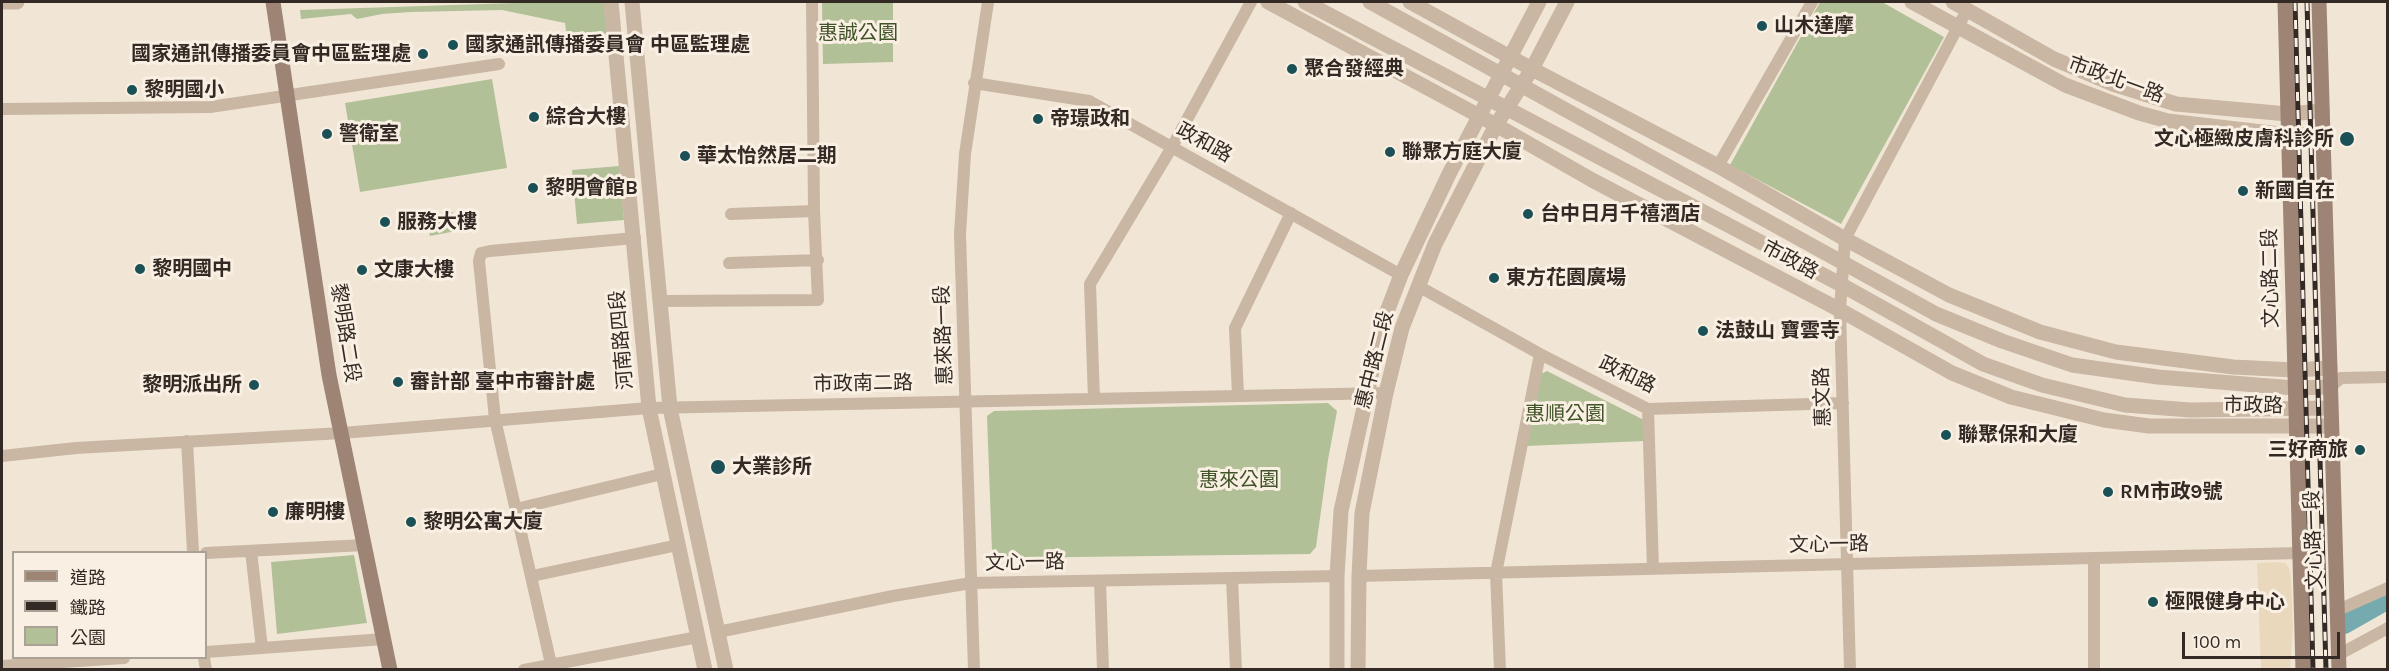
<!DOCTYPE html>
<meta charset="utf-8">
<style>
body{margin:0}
#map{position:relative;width:2389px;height:671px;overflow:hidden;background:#f1e6d6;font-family:Karla,"Noto Sans TC",sans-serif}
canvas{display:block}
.frame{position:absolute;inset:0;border:3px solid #342a25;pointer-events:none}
.legend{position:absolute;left:12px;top:551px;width:195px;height:108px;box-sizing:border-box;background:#f9f0e3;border:2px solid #aaa197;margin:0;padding:8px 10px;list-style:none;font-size:18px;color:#342a25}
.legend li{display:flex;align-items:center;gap:12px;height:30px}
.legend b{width:30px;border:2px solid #aaa197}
.scale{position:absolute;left:2182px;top:632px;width:158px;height:27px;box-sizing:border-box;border:3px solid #342a25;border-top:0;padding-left:8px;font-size:18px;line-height:21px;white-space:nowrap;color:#342a25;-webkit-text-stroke:4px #f9f0e3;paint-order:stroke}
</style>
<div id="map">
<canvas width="2389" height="671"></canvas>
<div class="frame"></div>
<ul class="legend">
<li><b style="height:8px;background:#9d8474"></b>道路</li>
<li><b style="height:8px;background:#342a25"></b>鐵路</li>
<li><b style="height:16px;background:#b1c097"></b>公園</li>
</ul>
<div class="scale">100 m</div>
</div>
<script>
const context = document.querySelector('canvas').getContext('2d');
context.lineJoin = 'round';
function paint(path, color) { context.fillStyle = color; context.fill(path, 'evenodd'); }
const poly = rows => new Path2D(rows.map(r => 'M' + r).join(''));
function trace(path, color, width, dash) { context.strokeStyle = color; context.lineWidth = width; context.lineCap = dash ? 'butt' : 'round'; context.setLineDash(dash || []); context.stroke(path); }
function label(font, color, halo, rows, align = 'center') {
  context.font = font + ' Karla,"Noto Sans TC",sans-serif'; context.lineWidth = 6; context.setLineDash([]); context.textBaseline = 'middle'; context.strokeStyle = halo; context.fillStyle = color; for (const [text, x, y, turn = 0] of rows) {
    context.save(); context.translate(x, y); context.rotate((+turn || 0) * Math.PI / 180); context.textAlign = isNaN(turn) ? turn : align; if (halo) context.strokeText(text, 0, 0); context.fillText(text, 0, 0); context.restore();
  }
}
const green = poly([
 [545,2,604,2,608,49,569,54,565,23,502,10,410,12,382,14,357,19,351,14,301,19,300,10],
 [822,2,893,2,893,62,823,64],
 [1820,2,1882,2,1944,37,1841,224,1730,165],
 [492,79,507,168,360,192,345,103],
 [619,166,624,220,577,224,572,170],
 [453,212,456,231,430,236,426,216],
 [1547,371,1644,420,1645,441,1526,446,1541,374],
 [1328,403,1337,411,1328,460,1316,547,1310,554,999,558,992,552,987,416,994,411],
 [354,555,367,623,277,634,271,562]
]);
const plaza = poly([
 [2279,562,2285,563,2289,568,2291,577,2293,627,2290,669,2261,669,2257,563]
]);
const river = poly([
 [2344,624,2388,599]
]);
const minor = poly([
 [974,83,1089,101,1401,275],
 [2,109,210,107,499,64],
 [1718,166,1812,2],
 [731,214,814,211],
 [729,263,818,260],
 [1418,286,1540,354,1648,409,1843,403],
 [661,301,818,300,814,211,812,2],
 [2330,387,2341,378,2388,377],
 [1238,396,1235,328,1291,213],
 [1094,399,1090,284,1172,147,1251,2],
 [1648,409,1653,569],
 [187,441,193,552],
 [2,456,76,448,342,433,649,408,1386,393],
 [516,509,662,474],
 [251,551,262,648,384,639],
 [206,553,365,545],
 [2094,558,2094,670],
 [532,576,678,545],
 [1359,576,2300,553],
 [1232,578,1236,670],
 [1100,581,1103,670],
 [2338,610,2388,588],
 [718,632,893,596,971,583,1337,576],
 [206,652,262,648],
 [2338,655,2388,628],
 [204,658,206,670],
 [551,664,495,419,479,261,481,253,490,251,635,238],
 [2,666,124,658],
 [524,670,698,637],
 [974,670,960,234,965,154,988,2],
 [1500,670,1496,573,1540,354],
 [1850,670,1840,310,1845,239,1967,10]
]);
const tertiary = poly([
 [2,2,17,2],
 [611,2,649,408,705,670],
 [632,2,670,408,726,670],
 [1268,2,1496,125,1592,180,1840,310,1952,373,2011,397,2104,420,2149,426,2331,426],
 [1305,2,1840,284,1983,364,2042,385,2125,405,2190,410,2330,408],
 [1370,2,1936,314,2002,341,2072,365,2158,377,2294,388,2330,387],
 [1410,2,1532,69,1718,166,1845,239,1949,295,2040,332,2116,352,2233,367,2294,370,2330,368],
 [1912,2,2065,85,2139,113,2168,121,2288,135,2323,135],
 [1953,2,2054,59,2113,84,2176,104,2288,114,2322,111],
 [1337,670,1337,576,1341,511,1383,322,1401,275,1450,172,1539,2],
 [1358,670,1359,576,1362,513,1386,393,1402,328,1435,244,1496,125,1532,69,1567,2]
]);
const secondary = poly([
 [273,2,329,375,390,670],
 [2285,2,2303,670],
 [2319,2,2339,670]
]);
const rail = poly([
 [2295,2,2313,670],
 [2307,2,2326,670]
]);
const markers = [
 [1762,26,6,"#1a5056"],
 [453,45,6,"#1a5056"],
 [423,54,6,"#1a5056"],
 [1292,69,6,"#1a5056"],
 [132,90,6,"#1a5056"],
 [534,117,6,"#1a5056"],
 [1038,119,6,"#1a5056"],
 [327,134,6,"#1a5056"],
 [2347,139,8,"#1a5056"],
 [1390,152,6,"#1a5056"],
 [685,156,6,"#1a5056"],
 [533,188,6,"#1a5056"],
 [2243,191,6,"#1a5056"],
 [1528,214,6,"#1a5056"],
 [385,222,6,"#1a5056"],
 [140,269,6,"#1a5056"],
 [362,270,6,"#1a5056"],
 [1494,278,6,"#1a5056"],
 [1703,331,6,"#1a5056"],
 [398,382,6,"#1a5056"],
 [254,385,6,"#1a5056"],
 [1946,435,6,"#1a5056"],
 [2360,450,6,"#1a5056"],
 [718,467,8,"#1a5056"],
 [2108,492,6,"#1a5056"],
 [273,512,6,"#1a5056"],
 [411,522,6,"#1a5056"],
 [2153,602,6,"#1a5056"]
];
const poiNames = [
 ["山木達摩",1774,26],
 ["國家通訊傳播委員會 中區監理處",465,45],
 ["國家通訊傳播委員會中區監理處",411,54,"right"],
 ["聚合發經典",1304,69],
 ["黎明國小",144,90],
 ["綜合大樓",546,117],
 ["帝璟政和",1050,119],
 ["警衛室",339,134],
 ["文心極緻皮膚科診所",2334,139,"right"],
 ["聯聚方庭大廈",1402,152],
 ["華太怡然居二期",697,156],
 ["黎明會館B",545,188],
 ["新國自在",2255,191],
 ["台中日月千禧酒店",1540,214],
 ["服務大樓",397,222],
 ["黎明國中",152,269],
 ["文康大樓",374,270],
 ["東方花園廣場",1506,278],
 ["法鼓山 寶雲寺",1715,331],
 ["審計部 臺中市審計處",410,382],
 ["黎明派出所",242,385,"right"],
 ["聯聚保和大廈",1958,435],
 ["三好商旅",2348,450,"right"],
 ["大業診所",732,467],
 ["RM市政9號",2120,492],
 ["廉明樓",285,512],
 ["黎明公寓大廈",423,522],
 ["極限健身中心",2165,602]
];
const parkNames = [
 ["惠誠公園",858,33],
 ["惠順公園",1565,414],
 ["惠來公園",1239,480]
];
const streetNames = [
 ["市政北一路",2116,80,20],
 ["政和路",1204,143,29],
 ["市政路",1790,260,28],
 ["文心路二段",2271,278,-91],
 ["黎明路二段",345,333,81],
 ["惠來路一段",944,335,-92],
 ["河南路四段",622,340,-95],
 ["惠中路二段",1375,360,-76],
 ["政和路",1627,375,25],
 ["市政南二路",863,384,-1],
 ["惠文路",1823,397,-92],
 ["市政路",2253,406,1],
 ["文心路一段",2314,540,-92],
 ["文心一路",1829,545,-1],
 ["文心一路",1025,563,-1]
];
paint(green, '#b1c097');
paint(plaza, '#ead8bd');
trace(river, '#75aaaf', 20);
trace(minor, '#c9b6a3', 12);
trace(tertiary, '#c9b6a3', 15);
trace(secondary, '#9d8474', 15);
trace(rail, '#342a25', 5);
trace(rail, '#f9f0e3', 3, [9]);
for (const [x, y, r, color] of markers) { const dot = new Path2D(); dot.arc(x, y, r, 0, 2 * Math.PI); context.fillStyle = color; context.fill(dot); trace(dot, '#f9f0e3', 2); }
label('bold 20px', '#342a25', '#f9f0e3', poiNames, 'left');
label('20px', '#415328', '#f9f0e3', parkNames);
label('20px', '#342a25', '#f9f0e3', streetNames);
</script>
